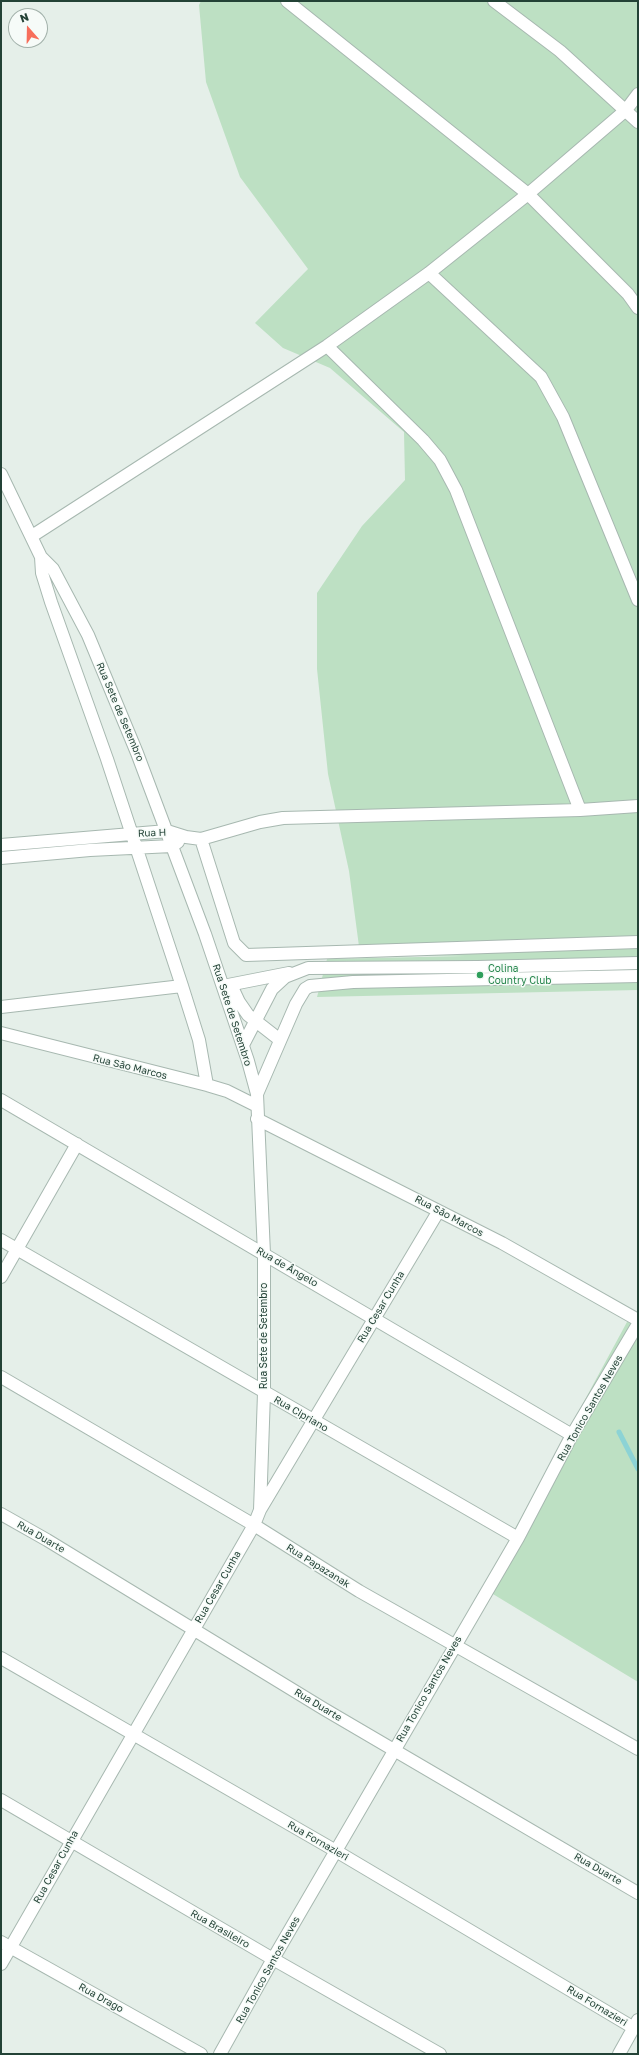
<!DOCTYPE html>
<meta charset="utf-8">
<style>
body{margin:0}
#map{position:relative;width:639px;height:2055px;overflow:hidden;background:#e5efe9;font-family:"Golos Text",sans-serif}
canvas{display:block}
.frame{position:absolute;inset:0;border:2px solid #234236;pointer-events:none}
.north{position:absolute;left:8px;top:8px;width:40px;height:40px;box-sizing:border-box;background:#f6fbf8;border:1px solid #a2b1aa;border-radius:50%;rotate:340deg;font-size:11px;font-weight:700;line-height:16px;text-align:center;color:#234236}
.north::after{content:'';display:block;margin:auto;width:14px;height:18px;background:#f76e5b;clip-path:polygon(50% 0,100% 100%,50% 72%,0 100%)}
</style>
<div id="map">
<canvas width="639" height="2055"></canvas>
<div class="frame"></div>
<div class="north">N</div>
</div>
<script>
const context = document.querySelector('canvas').getContext('2d');
context.lineJoin = 'round';
function paint(path, color) { context.fillStyle = color; context.fill(path, 'evenodd'); }
const poly = rows => new Path2D(rows.map(r => 'M' + r).join(''));
function trace(path, color, width, dash) { context.strokeStyle = color; context.lineWidth = width; context.lineCap = dash ? 'butt' : 'round'; context.setLineDash(dash || []); context.stroke(path); }
function label(font, color, halo, rows, align = 'center') {
  context.font = font + ' "Golos Text",sans-serif'; context.lineWidth = 3; context.setLineDash([]); context.textBaseline = 'middle'; context.strokeStyle = halo; context.fillStyle = color; for (const [text, x, y, turn = 0] of rows) {
    context.save(); context.translate(x, y); context.rotate((+turn || 0) * Math.PI / 180); context.textAlign = isNaN(turn) ? turn : align; if (halo) context.strokeText(text, 0, 0); context.fillText(text, 0, 0); context.restore();
  }
}
const green = poly([
 [201,1,638,1,638,990,317,997,327,959,465,956,360,954,349,871,328,774,317,669,317,593,362,526,405,480,404,432,330,368,283,348,255,323,308,269,240,177,206,82,199,5],
 [627,1322,638,1324,638,1682,483,1588]
]);
const stream = poly([
 [619,1432,638,1469]
]);
const minor = poly([
 [287,1,528,194,628,294,638,308],
 [494,1,560,51,638,122],
 [429,273,541,377,563,417,638,600],
 [327,346,423,440,440,460,456,490,580,810],
 [1,474,41,557,53,569,88,635,137,753,205,934,248,1061,257,1094,264,1254,264,1393,260,1510],
 [32,536,327,346,429,273,528,194,626,110,638,94],
 [41,557,42,573,51,602,107,759,182,986,199,1040,207,1085],
 [201,839,234,943,246,955,638,942],
 [1,845,167,831,186,837,201,839,260,822,283,818,580,810,638,806],
 [1,858,90,850,172,846,178,842],
 [231,985,239,1002,248,1015,280,1040],
 [223,986,289,973],
 [1,1007,182,986],
 [1,1033,207,1085,227,1091,257,1106],
 [243,1045,272,989,285,977,308,968,478,967,638,963],
 [257,1094,296,1004,305,989,310,986,353,982,638,976],
 [1,1100,572,1435],
 [257,1119,502,1243,638,1320],
 [1,1240,518,1538],
 [1,1277,77,1144],
 [1,1377,254,1525,359,1591,638,1749],
 [1,1514,47,1540,324,1709,638,1893],
 [1,1658,336,1851,634,2028],
 [1,1800,273,1959,440,2054],
 [1,1942,201,2054],
 [1,1964,254,1525,260,1510,438,1212],
 [220,2054,273,1959,518,1538,572,1435,638,1324],
 [619,2054,638,2020]
]);
const markers = [
 [480,975,4,"#2e9e5b"]
];
const streetNames = [
 ["Rua Sete de Setembro",120,712,67],
 ["Rua H",152,833,-2],
 ["Rua Sete de Setembro",232,1015,72],
 ["Rua São Marcos",130,1067,14],
 ["Rua São Marcos",449,1216,28],
 ["Rua de Ângelo",287,1267,30],
 ["Rua Cesar Cunha",381,1307,-59],
 ["Rua Sete de Setembro",264,1336,-90],
 ["Rua Tonico Santos Neves",590,1408,-60],
 ["Rua Cipriano",301,1414,30],
 ["Rua Duarte",41,1537,30],
 ["Rua Papazanak",318,1566,32],
 ["Rua Cesar Cunha",218,1587,-60],
 ["Rua Tonico Santos Neves",429,1689,-60],
 ["Rua Duarte",318,1705,31],
 ["Rua Fornazieri",318,1841,30],
 ["Rua Cesar Cunha",56,1867,-61],
 ["Rua Duarte",598,1869,30],
 ["Rua Brasileiro",220,1929,30],
 ["Rua Tonico Santos Neves",268,1970,-61],
 ["Rua Drago",101,1998,29],
 ["Rua Fornazieri",597,2006,31]
];
const leisureNames = [
 ["Colina",488,969],
 ["Country Club",488,981]
];
paint(green, '#bde0c3');
trace(stream, '#8cd3d5', 5);
trace(minor, '#a7b8b0', 14);
trace(minor, '#fff', 12);
for (const [x, y, r, color] of markers) { const dot = new Path2D(); dot.arc(x, y, r, 0, 2 * Math.PI); context.fillStyle = color; context.fill(dot); trace(dot, '#f6fbf8', 1.5); }
label('10px', '#234236', '#f6fbf8', streetNames);
label('10px', '#27864d', '#f6fbf8', leisureNames, 'left');
</script>
